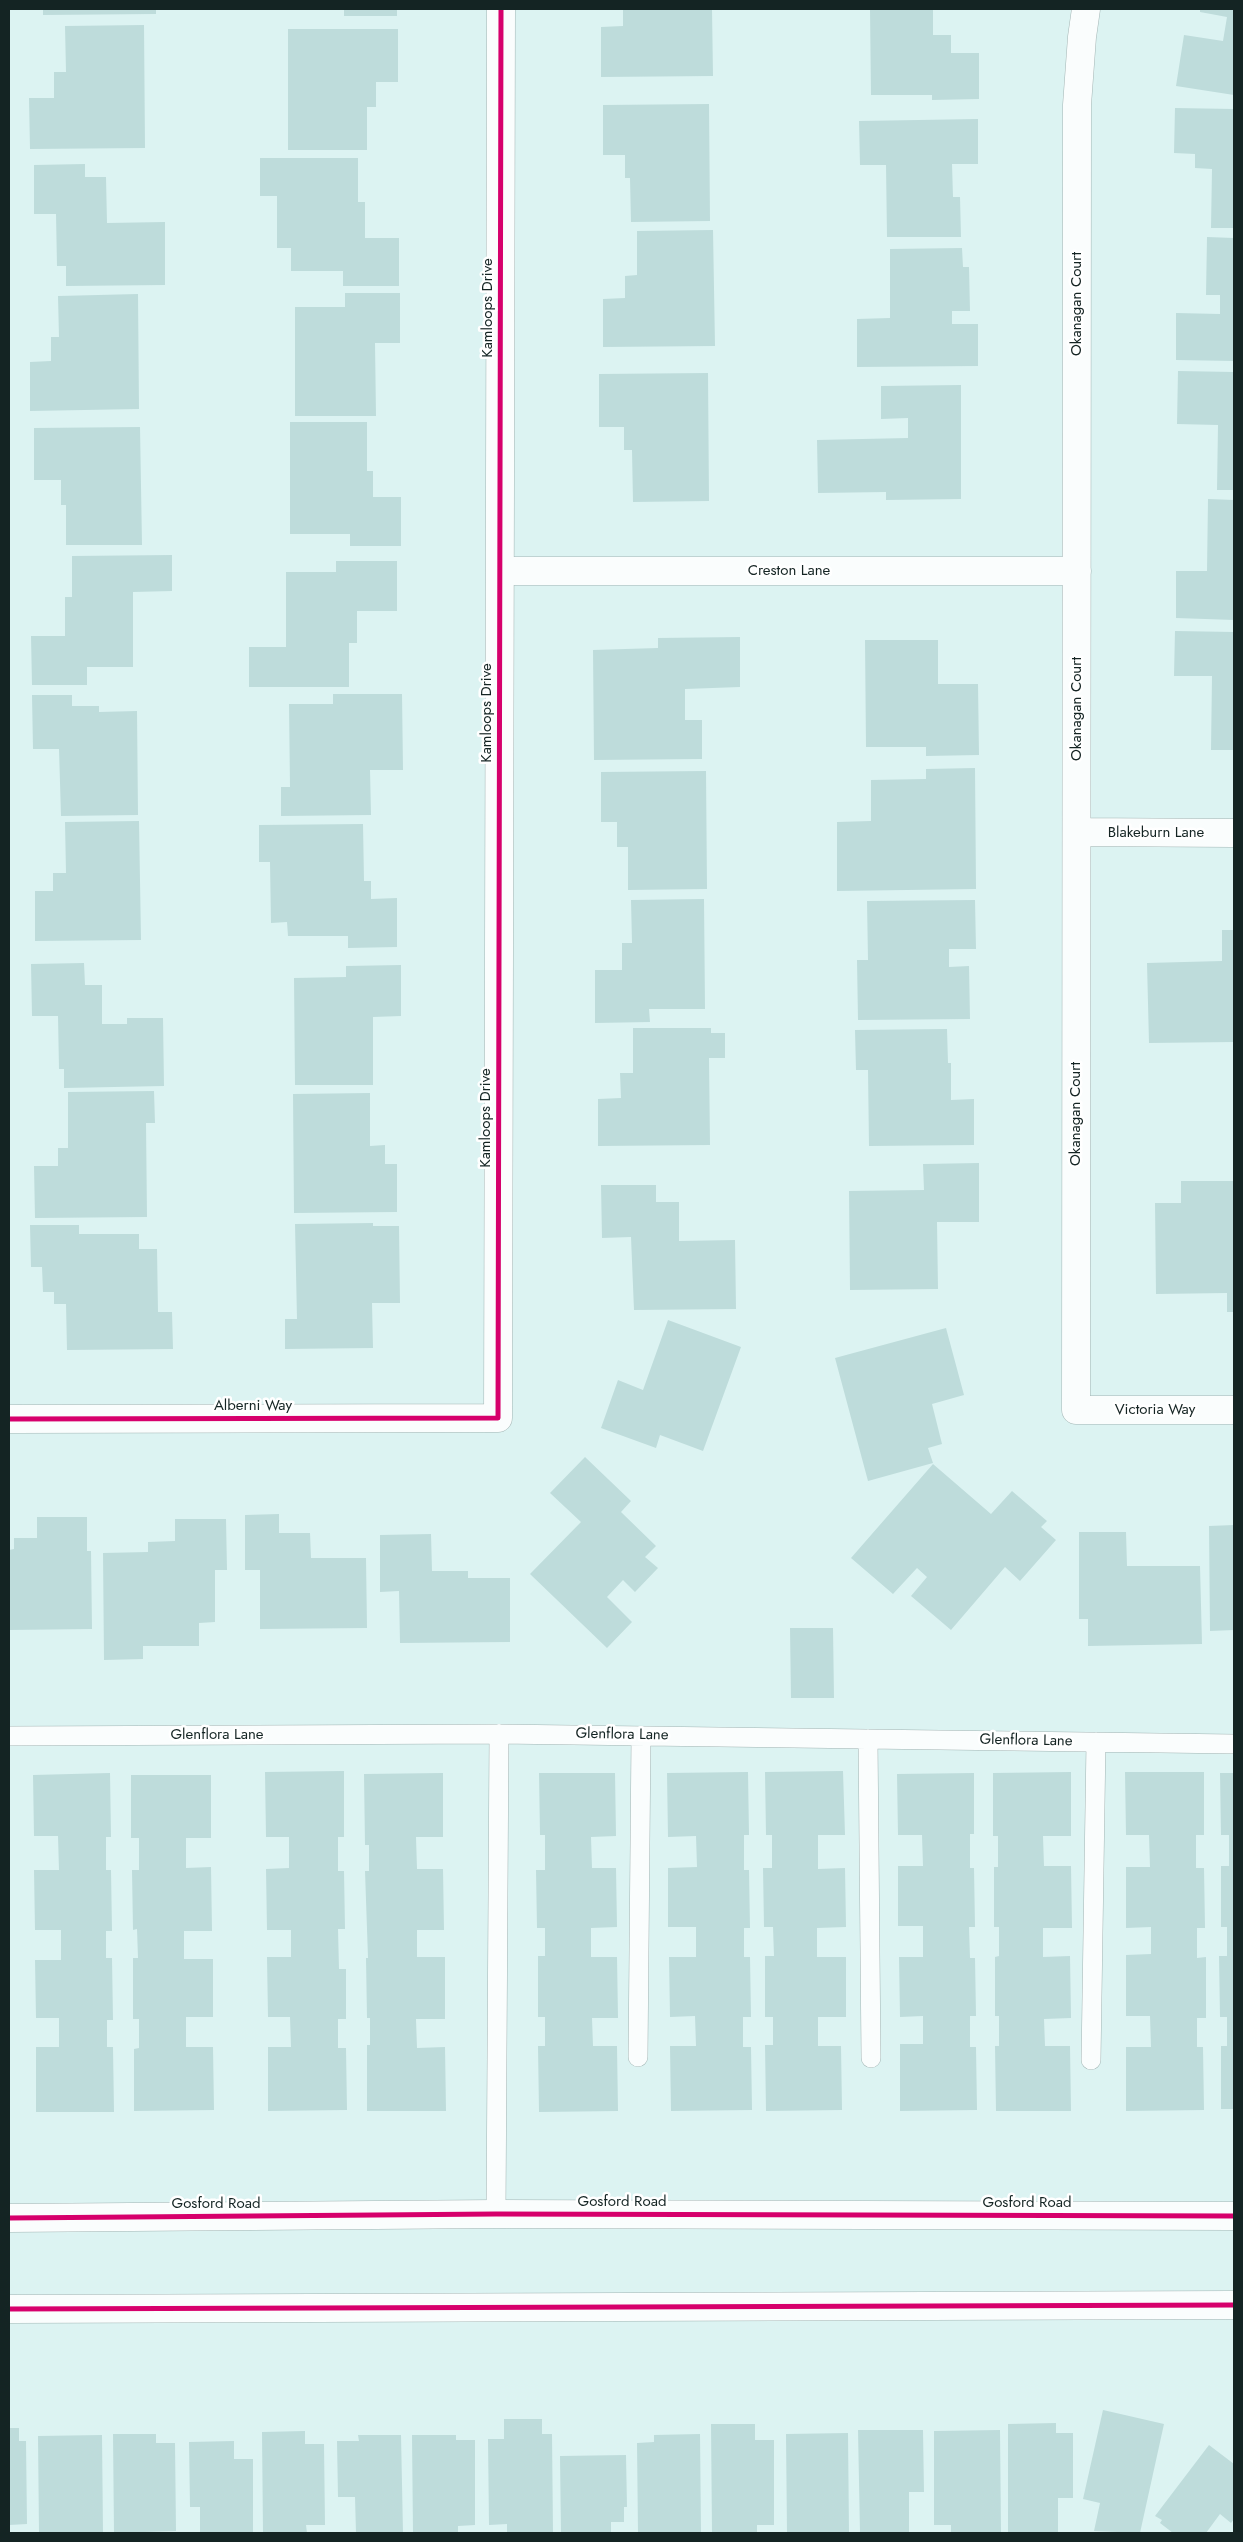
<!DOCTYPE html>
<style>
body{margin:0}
#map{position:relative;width:1243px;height:2542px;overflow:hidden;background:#dcf3f2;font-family:Jost,sans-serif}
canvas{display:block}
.frame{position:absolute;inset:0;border:10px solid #142423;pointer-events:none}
</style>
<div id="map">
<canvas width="1243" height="2542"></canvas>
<div class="frame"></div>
</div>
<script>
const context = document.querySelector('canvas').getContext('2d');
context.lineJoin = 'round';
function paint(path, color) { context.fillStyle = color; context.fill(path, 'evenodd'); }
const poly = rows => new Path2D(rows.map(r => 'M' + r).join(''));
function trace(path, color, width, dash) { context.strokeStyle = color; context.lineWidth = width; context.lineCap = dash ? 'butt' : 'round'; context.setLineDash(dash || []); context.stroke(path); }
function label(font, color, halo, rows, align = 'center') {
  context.font = font + ' Jost,sans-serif'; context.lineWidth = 5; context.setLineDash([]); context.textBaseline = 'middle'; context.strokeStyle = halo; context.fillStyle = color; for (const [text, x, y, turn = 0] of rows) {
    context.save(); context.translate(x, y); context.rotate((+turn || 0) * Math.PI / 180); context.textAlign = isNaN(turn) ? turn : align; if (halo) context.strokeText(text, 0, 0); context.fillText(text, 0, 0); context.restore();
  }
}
const building = poly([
 [43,9,156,9,156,14,43,15],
 [344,9,397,9,397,16,344,16],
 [623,9,712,9,713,76,601,77,601,27,623,26],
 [870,9,933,9,933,35,951,35,951,53,979,53,979,99,932,100,932,95,871,95],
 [1200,9,1234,9,1234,95,1176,86,1184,35,1223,41,1227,17,1200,12],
 [144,25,145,148,30,149,29,98,54,98,54,72,66,72,65,26],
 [288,29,398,29,398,82,376,82,376,107,367,107,367,150,288,150],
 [709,104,710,221,631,222,630,178,625,178,625,155,603,155,603,105],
 [1175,108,1234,109,1234,228,1211,228,1212,169,1195,168,1195,154,1174,153],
 [978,119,978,164,952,164,953,197,960,197,961,237,887,237,886,165,860,165,859,121],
 [260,158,358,158,358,202,365,202,365,238,399,238,399,286,343,286,343,271,291,271,291,248,277,248,277,196,260,196],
 [85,164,85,177,106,177,107,223,165,222,165,285,66,286,66,266,57,266,56,214,34,214,34,165],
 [713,230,715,346,603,347,603,299,625,298,625,276,637,275,637,231],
 [1207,237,1234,238,1234,361,1176,360,1176,313,1220,314,1220,295,1206,295],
 [962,248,963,267,969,267,970,311,952,311,952,324,978,324,978,366,857,367,857,319,890,318,890,249],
 [345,293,400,293,400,343,375,343,376,416,295,416,295,307,345,307],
 [138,294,139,409,30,411,30,362,51,361,51,337,59,337,58,296],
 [1178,371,1234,372,1234,490,1217,490,1218,425,1177,424],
 [708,373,709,501,633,502,632,450,624,450,624,427,599,427,599,374],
 [961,385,961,499,886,500,886,492,818,493,817,440,908,438,908,418,881,419,881,386],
 [290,422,367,422,367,471,373,471,373,497,401,497,401,546,350,546,350,534,290,534],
 [140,427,142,545,66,545,66,505,61,505,61,480,34,480,34,428],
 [1208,499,1234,500,1234,620,1176,618,1176,571,1207,571],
 [172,555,172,591,133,592,133,667,87,667,87,685,32,685,31,636,65,636,65,597,72,597,72,556],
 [336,561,397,561,397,611,357,611,357,643,349,643,349,687,249,687,249,647,286,647,286,572,336,572],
 [1175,631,1234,632,1234,750,1211,750,1212,676,1174,676],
 [740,637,740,687,685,689,685,720,702,720,702,759,594,760,593,650,658,648,658,638],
 [865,640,938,640,938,684,978,684,979,755,926,756,926,747,866,747],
 [333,694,402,694,403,770,370,770,371,815,281,816,281,787,290,787,289,704,333,704],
 [32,695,72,695,72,706,99,706,99,712,137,711,138,815,61,816,59,749,33,749],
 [975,768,976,889,837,891,837,822,871,821,871,780,926,779,926,769],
 [706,771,707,889,628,890,628,847,617,847,617,822,601,822,601,772],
 [139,821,141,940,35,941,35,891,53,891,53,873,66,873,65,822],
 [363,824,364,881,371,881,371,899,397,898,397,947,348,948,348,936,288,936,287,922,271,923,270,862,259,862,259,825],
 [704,899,705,1009,649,1009,650,1022,595,1023,595,970,622,970,622,943,632,943,631,900],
 [975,900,976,949,949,949,949,967,969,966,970,1019,858,1020,857,960,868,960,867,901],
 [1222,930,1234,930,1234,1042,1149,1043,1147,963,1222,961],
 [84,963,85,985,102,985,102,1024,127,1024,127,1018,163,1018,164,1086,64,1088,64,1069,59,1069,58,1016,32,1016,31,964],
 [401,965,401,1016,373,1017,373,1085,295,1085,294,978,346,977,346,966],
 [633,1028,711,1028,711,1033,725,1033,725,1058,709,1058,710,1145,598,1146,598,1099,621,1098,620,1073,633,1073],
 [947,1029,948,1063,951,1063,951,1100,974,1099,974,1145,869,1146,868,1070,856,1070,855,1030],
 [154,1091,155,1123,146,1123,147,1217,35,1218,34,1166,58,1166,58,1148,68,1148,68,1092],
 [370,1093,370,1146,385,1145,385,1164,397,1164,397,1212,294,1213,293,1094],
 [979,1163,979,1222,937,1222,938,1289,850,1290,849,1191,924,1190,923,1164],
 [1181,1181,1234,1181,1234,1312,1227,1312,1227,1293,1156,1294,1155,1203,1181,1203],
 [601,1185,656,1185,656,1202,679,1202,679,1241,735,1240,736,1309,634,1310,631,1237,602,1238],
 [373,1223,373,1226,399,1226,400,1303,372,1303,373,1348,285,1349,285,1319,297,1319,295,1224],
 [30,1225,79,1225,79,1234,139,1234,139,1249,157,1249,158,1312,172,1312,173,1349,67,1350,66,1304,54,1304,54,1292,43,1292,42,1267,31,1267],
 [668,1320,741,1347,703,1451,660,1435,656,1448,601,1428,618,1380,643,1390],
 [946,1328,964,1395,932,1404,942,1444,928,1448,933,1463,868,1481,835,1358],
 [585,1457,631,1501,621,1512,656,1546,645,1557,658,1568,635,1592,623,1580,607,1597,632,1622,607,1648,530,1574,581,1522,550,1493],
 [933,1464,991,1514,1012,1491,1047,1521,1041,1527,1056,1540,1020,1581,1005,1567,951,1630,911,1596,927,1577,917,1568,893,1594,851,1558],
 [279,1514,279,1533,310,1533,311,1558,366,1558,367,1628,260,1629,260,1570,245,1570,245,1515],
 [37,1517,87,1517,87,1551,91,1551,92,1629,9,1630,9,1550,14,1549,14,1538,37,1538],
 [175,1519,226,1519,227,1570,215,1570,215,1622,199,1623,199,1646,143,1646,143,1659,104,1660,103,1553,148,1552,148,1542,175,1541],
 [1234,1525,1234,1630,1210,1631,1209,1526],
 [1079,1532,1126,1532,1127,1566,1200,1566,1202,1644,1088,1646,1088,1619,1079,1619],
 [431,1534,432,1571,468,1571,468,1578,510,1578,510,1642,400,1643,399,1591,380,1592,380,1535],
 [790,1628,833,1628,834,1698,791,1698],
 [344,1771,344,1837,338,1837,338,1871,344,1871,345,1929,338,1929,339,1969,346,1969,346,2019,338,2019,338,2048,346,2048,347,2110,268,2111,268,2047,291,2047,290,2017,268,2017,267,1957,291,1957,291,1930,267,1930,266,1869,289,1868,289,1837,266,1837,265,1772],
 [843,1771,845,1835,818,1835,818,1869,845,1868,846,1927,817,1928,817,1957,846,1957,846,2017,818,2017,818,2046,841,2046,842,2110,766,2111,765,2045,773,2045,773,2017,765,2017,765,1956,774,1956,773,1927,764,1927,763,1868,772,1868,772,1835,766,1835,765,1772],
 [748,1772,749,1835,744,1835,744,1870,749,1870,750,1928,744,1928,744,1957,750,1957,751,2017,743,2017,743,2047,751,2047,752,2110,671,2111,670,2046,696,2046,695,2016,670,2017,669,1957,696,1957,696,1927,668,1927,668,1868,697,1867,696,1836,668,1837,667,1773],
 [1071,1772,1071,1836,1043,1836,1044,1866,1071,1866,1072,1928,1043,1928,1043,1957,1070,1956,1071,2018,1044,2019,1045,2046,1070,2046,1071,2111,996,2111,995,2046,999,2046,999,2016,995,2016,995,1957,999,1956,999,1927,994,1927,994,1867,998,1867,998,1836,993,1836,993,1773],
 [1125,1772,1204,1772,1204,1835,1196,1835,1196,1868,1204,1868,1205,1928,1197,1928,1197,1958,1206,1957,1206,2018,1197,2018,1197,2047,1203,2047,1204,2110,1126,2111,1126,2047,1151,2047,1150,2016,1126,2016,1126,1955,1151,1954,1151,1927,1126,1928,1126,1867,1150,1867,1149,1835,1126,1835],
 [110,1773,111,1837,106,1837,106,1870,111,1870,112,1931,106,1931,106,1958,112,1958,113,2020,107,2020,107,2047,113,2047,114,2112,36,2112,36,2047,59,2047,59,2018,36,2018,35,1960,61,1960,61,1930,35,1930,34,1870,59,1870,58,1836,34,1836,33,1775],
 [443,1773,443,1837,416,1837,417,1869,443,1869,444,1930,417,1930,417,1957,445,1957,445,2019,416,2019,417,2048,445,2047,446,2111,367,2111,367,2045,370,2045,370,2018,367,2018,366,1958,368,1958,365,1871,369,1871,369,1845,365,1845,364,1774],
 [539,1773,615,1773,616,1836,591,1837,592,1868,616,1868,617,1927,591,1928,591,1957,617,1957,618,2018,592,2018,593,2046,617,2046,618,2111,539,2112,538,2046,545,2046,545,2017,538,2017,538,1956,545,1956,545,1928,537,1928,536,1870,545,1870,545,1835,540,1835],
 [974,1773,974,1834,970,1834,970,1868,974,1868,975,1927,969,1927,970,1958,975,1958,976,2016,970,2016,970,2047,976,2047,977,2110,900,2111,900,2044,923,2044,923,2016,900,2017,899,1957,923,1957,923,1926,898,1926,898,1866,923,1866,922,1835,898,1835,897,1774],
 [1220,1773,1234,1773,1234,2109,1221,2109,1221,2046,1227,2046,1227,2017,1220,2017,1219,1956,1227,1956,1227,1927,1221,1927,1221,1866,1229,1866,1229,1835,1221,1835],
 [131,1775,211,1775,211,1838,186,1838,186,1868,211,1867,212,1931,184,1931,184,1959,213,1959,213,2017,186,2017,186,2047,213,2047,214,2110,134,2111,134,2049,139,2048,139,2019,133,2019,133,1958,138,1958,137,1929,133,1930,132,1870,139,1870,139,1838,131,1838],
 [1103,2410,1164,2424,1140,2533,1094,2531,1100,2503,1083,2499],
 [504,2419,542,2419,542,2434,552,2434,553,2533,507,2533,507,2524,489,2525,488,2439,504,2439],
 [1056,2423,1056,2433,1073,2433,1073,2498,1058,2498,1058,2533,1008,2533,1008,2424],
 [711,2424,755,2424,755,2440,774,2440,774,2525,757,2525,757,2533,712,2533],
 [9,2428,19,2428,19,2441,26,2441,27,2524,9,2525],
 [858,2430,923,2430,924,2492,909,2492,909,2533,860,2533],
 [1000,2430,1001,2533,951,2533,951,2525,934,2525,934,2431],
 [305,2431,305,2444,324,2444,325,2525,306,2525,307,2533,263,2533,262,2432],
 [848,2433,849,2533,787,2533,786,2434],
 [113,2434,156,2434,156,2443,175,2443,176,2531,114,2533],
 [700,2434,701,2533,638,2533,637,2443,654,2442,654,2435],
 [102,2435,103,2533,39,2533,38,2436],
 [358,2435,401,2435,403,2533,356,2533,355,2497,338,2497,337,2441,359,2441],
 [412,2435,456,2435,456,2440,475,2440,475,2525,458,2526,458,2533,413,2533],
 [234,2441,234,2459,253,2459,253,2533,200,2533,200,2507,190,2507,189,2442],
 [1209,2445,1234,2464,1234,2519,1231,2523,1220,2514,1206,2533,1173,2533,1160,2523,1162,2520,1155,2516],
 [626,2455,627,2507,624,2507,624,2522,611,2522,611,2533,561,2533,560,2456]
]);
const lane = poly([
 [9,1736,499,1734,1234,1744],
 [868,1739,871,2058],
 [638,2057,641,1736],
 [1091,2060,1096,1742],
 [496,2214,499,1734]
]);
const street = poly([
 [1086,9,1082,37,1077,105,1076,1410,1234,1410],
 [500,571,1077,571],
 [1077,832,1234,833],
 [9,1419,498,1418,501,9]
]);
const secondary = poly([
 [9,2218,496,2214,1234,2216],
 [9,2309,1234,2305]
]);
const cycleway = poly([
 [9,1419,498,1418,501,9],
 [9,2218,496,2214,1234,2216],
 [9,2309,1234,2305]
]);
const streetNames = [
 ["Okanagan Court",1077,304,-90],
 ["Kamloops Drive",488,308,-90],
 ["Creston Lane",789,571],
 ["Okanagan Court",1077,709,-90],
 ["Kamloops Drive",487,713,-90],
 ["Blakeburn Lane",1156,833],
 ["Okanagan Court",1076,1114,-90],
 ["Kamloops Drive",486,1118,-90],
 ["Alberni Way",253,1406],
 ["Victoria Way",1155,1410],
 ["Glenflora Lane",217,1735],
 ["Glenflora Lane",622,1735,1],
 ["Glenflora Lane",1026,1741,1],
 ["Gosford Road",622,2202],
 ["Gosford Road",1027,2203],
 ["Gosford Road",216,2204]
];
paint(building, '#bedcdb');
trace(lane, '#a2b4b3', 20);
trace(street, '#a2b4b3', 29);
trace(secondary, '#a2b4b3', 29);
trace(lane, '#fafdfd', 19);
trace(street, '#fafdfd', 28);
trace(secondary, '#fafdfd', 28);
trace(cycleway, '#d6006c', 5);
label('15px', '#142423', '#fff', streetNames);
</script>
